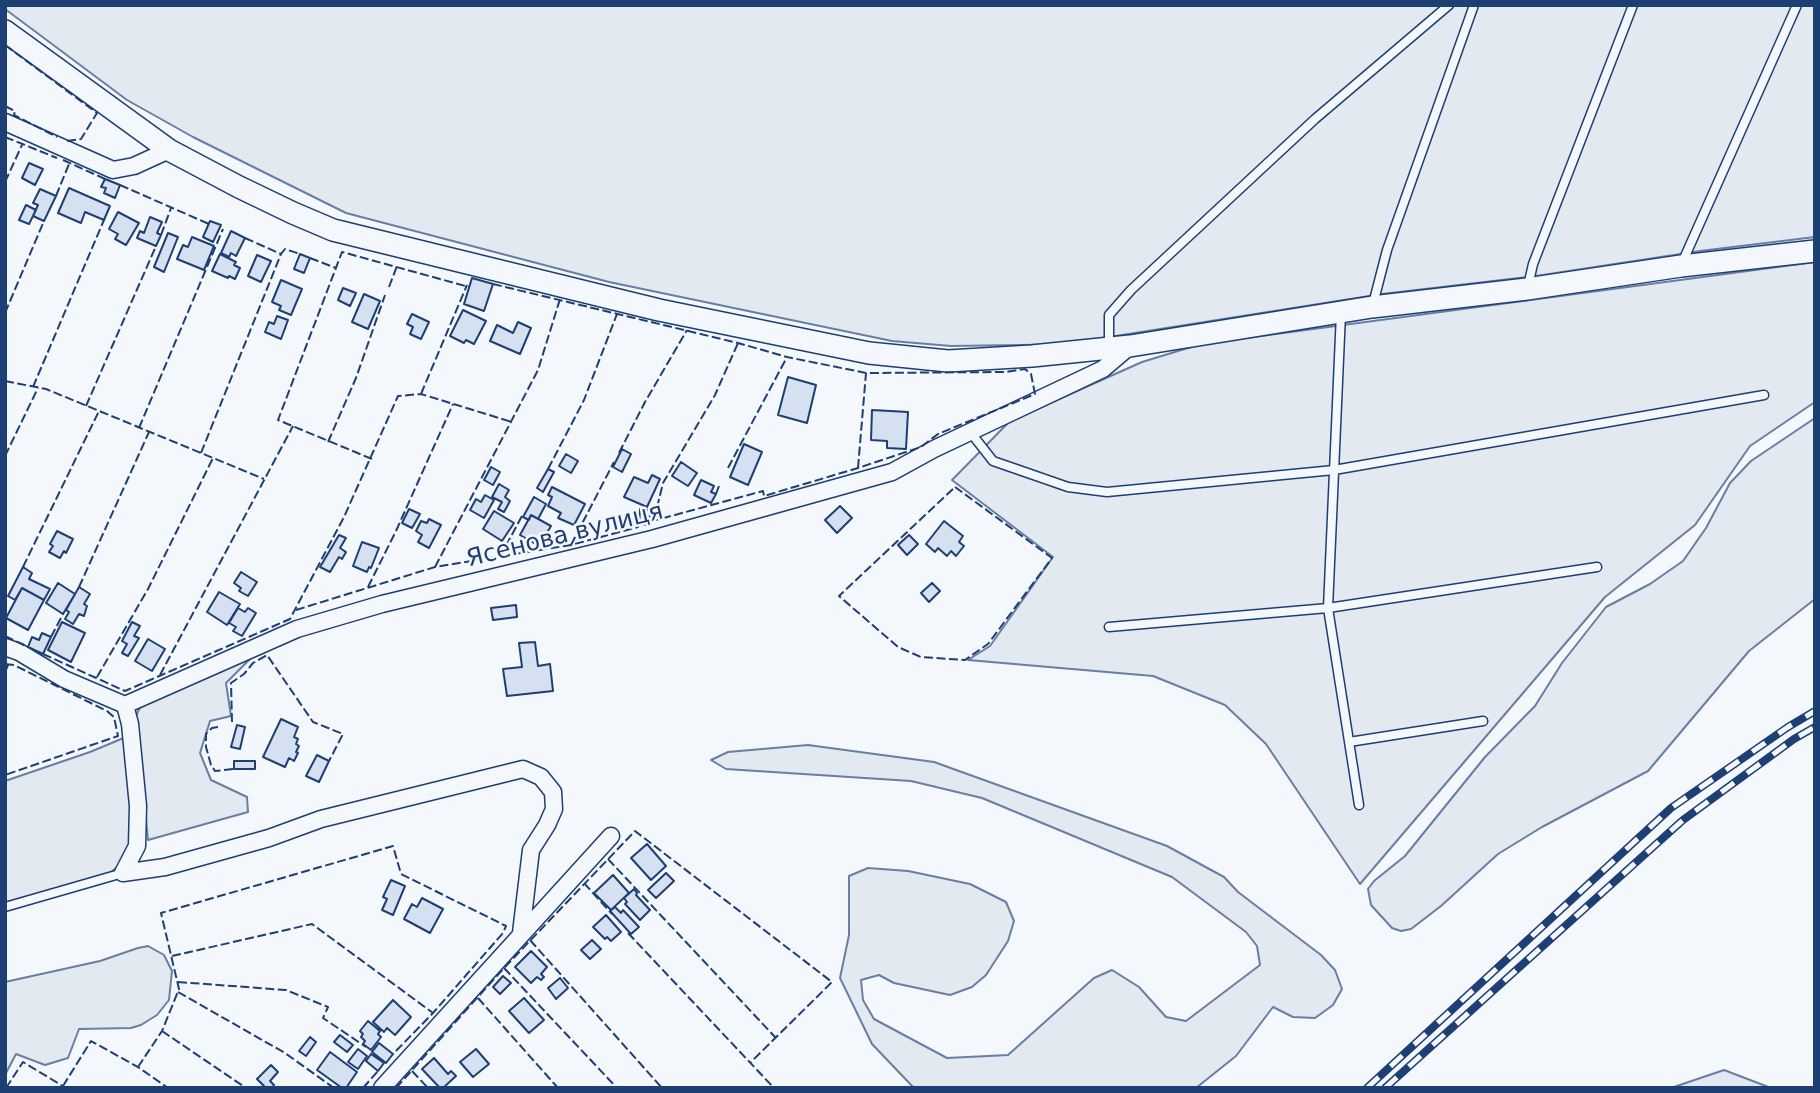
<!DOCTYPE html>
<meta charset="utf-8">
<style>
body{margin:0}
#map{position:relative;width:1820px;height:1093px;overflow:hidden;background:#f4f7fb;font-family:"DejaVu Sans",sans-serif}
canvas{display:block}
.frame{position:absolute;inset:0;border:7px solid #1d3f73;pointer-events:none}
</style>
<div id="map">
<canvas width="1820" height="1093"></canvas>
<div class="frame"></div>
</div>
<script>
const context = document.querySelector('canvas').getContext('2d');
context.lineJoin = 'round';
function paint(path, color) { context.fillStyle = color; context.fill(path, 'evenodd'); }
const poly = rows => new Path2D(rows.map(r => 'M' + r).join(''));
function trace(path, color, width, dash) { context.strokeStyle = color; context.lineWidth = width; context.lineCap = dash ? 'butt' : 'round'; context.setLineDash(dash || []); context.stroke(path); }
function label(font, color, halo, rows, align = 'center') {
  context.font = font + ' "DejaVu Sans",sans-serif'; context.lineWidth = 5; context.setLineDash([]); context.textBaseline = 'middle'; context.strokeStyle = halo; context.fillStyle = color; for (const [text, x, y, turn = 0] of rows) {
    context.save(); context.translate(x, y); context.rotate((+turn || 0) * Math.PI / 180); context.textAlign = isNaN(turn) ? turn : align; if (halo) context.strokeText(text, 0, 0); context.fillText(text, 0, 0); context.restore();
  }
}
const green = poly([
 [5,5,1815,5,1815,237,1700,251,1536,276,1382,294,1103,338,1088,344,951,346,892,341,609,282,346,213,193,137,127,100,5,9,5,5],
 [1815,262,1815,402,1750,446,1695,525,1605,597,1360,884,1266,744,1225,705,1153,676,968,660,990,646,1053,557,952,480,1010,421,1142,362,1201,344,1815,262],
 [1815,418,1815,599,1749,651,1648,771,1542,827,1498,854,1441,906,1411,929,1401,931,1392,928,1371,905,1368,889,1374,881,1405,856,1485,757,1535,706,1562,663,1606,607,1650,584,1683,561,1706,528,1730,483,1751,461,1815,418],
 [256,653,226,683,231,716,210,721,200,753,211,780,247,797,248,812,148,840,136,716,142,703,256,653],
 [126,737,134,843,124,861,109,874,5,903,5,781,90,752,126,737],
 [808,745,934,762,1167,846,1224,877,1238,892,1321,955,1335,970,1342,989,1333,1005,1315,1018,1293,1017,1273,1007,1236,1056,1196,1088,914,1088,872,1044,840,978,849,935,849,876,868,868,908,871,970,884,1006,902,1014,921,1008,941,986,975,972,987,950,995,894,983,879,975,861,980,863,1000,874,1019,947,1058,1008,1055,1094,978,1112,970,1139,987,1166,1017,1186,1021,1260,965,1257,946,1246,932,1172,877,982,798,911,781,726,769,711,760,728,752,808,745],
 [148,946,164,955,172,971,169,1000,157,1015,141,1025,131,1028,79,1029,68,1058,45,1065,16,1054,5,1075,5,982,100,961,138,948,148,946],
 [1724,1070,1771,1088,1671,1088,1724,1070]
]);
const building = poly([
 [29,163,43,169,35,185,22,178,29,163],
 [105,179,120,185,115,198,104,193,106,188,101,187,105,179],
 [69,188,110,206,104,220,85,212,81,223,58,213,69,188],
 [40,189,56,196,44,221,33,216,38,205,33,203,40,189],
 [26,205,36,210,29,224,19,220,26,205],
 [118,212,139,223,126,245,115,239,118,234,109,229,118,212],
 [150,217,162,222,157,233,161,235,156,246,137,238,140,231,144,233,150,217],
 [210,221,221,225,213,242,203,237,210,221],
 [231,231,245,238,236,256,231,253,229,257,221,253,231,231],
 [168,233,178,237,164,272,154,267,168,233],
 [192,237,214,246,204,270,177,259,183,245,188,247,192,237],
 [220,254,236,262,234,265,240,268,235,279,229,276,228,278,212,271,220,254],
 [300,254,310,258,304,273,294,269,300,254],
 [257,255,271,261,261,282,248,276,257,255],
 [472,278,493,284,484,311,464,304,472,278],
 [281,280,302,289,291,315,279,310,281,306,272,302,281,280],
 [343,288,356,293,350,306,338,300,343,288],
 [364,294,380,301,368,329,352,322,364,294],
 [463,310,486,321,474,344,466,340,464,343,450,336,463,310],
 [412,314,429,322,421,339,410,334,413,327,407,324,412,314],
 [277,316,288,320,281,339,265,332,269,322,274,324,277,316],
 [518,322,531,328,520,354,490,341,497,325,513,333,518,322],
 [788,377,816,385,807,423,778,415,788,377],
 [872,410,908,412,906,449,887,448,887,441,871,440,872,410],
 [744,444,762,452,748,485,730,477,744,444],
 [622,449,631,454,622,472,613,467,622,449],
 [566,454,578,461,571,473,559,466,566,454],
 [681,462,697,473,688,486,672,476,681,462],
 [491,467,500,472,493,485,484,480,491,467],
 [548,469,554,472,543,492,537,488,548,469],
 [652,475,660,479,647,507,624,497,634,477,648,483,652,475],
 [701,480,714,486,711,492,716,494,711,503,694,495,701,480],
 [499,484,509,490,505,497,510,501,504,512,498,509,502,502,492,497,499,484],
 [552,487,585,504,574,525,558,518,561,513,548,506,552,497,548,495,552,487],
 [485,495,494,500,484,518,470,510,476,499,481,502,485,495],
 [534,497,546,504,538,519,531,515,529,520,523,517,534,497],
 [840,506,852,518,837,533,825,520,840,506],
 [409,509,420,514,412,528,402,523,409,509],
 [640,509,650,510,649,525,639,524,640,509],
 [494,511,514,523,502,541,483,529,494,511],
 [531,515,551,526,539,546,520,535,531,515],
 [429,519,441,525,429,548,418,542,422,535,416,531,421,521,427,523,429,519],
 [944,521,963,536,959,542,964,546,956,556,951,551,947,556,938,548,935,552,926,544,944,521],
 [57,531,73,539,66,553,64,551,60,558,49,552,53,546,50,544,57,531],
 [339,535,346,538,340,548,346,552,342,559,339,557,330,572,320,567,339,535],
 [909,535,918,544,907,555,898,545,909,535],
 [362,542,379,548,371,568,369,567,367,572,353,566,362,542],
 [23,567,32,573,29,579,50,589,44,600,22,588,15,600,8,596,23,567],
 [241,572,257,582,248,596,239,591,241,588,234,583,241,572],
 [58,583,75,594,63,614,46,603,58,583],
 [932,583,940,591,929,602,921,593,932,583],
 [79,587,90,594,84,604,87,606,84,616,79,614,73,624,65,619,69,612,66,610,79,587],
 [22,588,44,600,28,630,6,618,22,588],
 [219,592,240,604,227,625,207,612,219,592],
 [516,605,517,617,493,620,491,608,516,605],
 [238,608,245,612,248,608,256,613,242,636,233,631,236,627,229,623,238,608],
 [62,622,85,633,71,662,48,650,62,622],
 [132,622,140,626,134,636,139,638,128,656,122,653,127,644,122,641,132,622],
 [42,633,51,637,43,654,28,647,32,637,39,640,42,633],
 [148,639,165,649,152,671,135,661,148,639],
 [535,642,538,666,550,664,553,691,507,696,503,669,522,667,519,643,535,642],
 [281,719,298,727,294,737,298,739,296,744,299,746,296,752,298,753,294,761,289,758,285,767,263,757,281,719],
 [237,725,245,727,240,749,231,747,237,725],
 [317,755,329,761,319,782,306,776,317,755],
 [234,761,255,761,255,769,234,769,234,761],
 [647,844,666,866,651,880,631,858,647,844],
 [666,873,674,881,656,898,648,890,666,873],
 [613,875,629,893,611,910,594,893,613,875],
 [391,880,405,886,393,915,382,910,387,899,383,897,391,880],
 [634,889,637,893,636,895,650,910,640,920,625,904,627,902,624,898,634,889],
 [422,898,443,909,430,933,404,919,412,904,417,907,422,898],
 [615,907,621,913,623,910,639,927,631,934,610,911,615,907],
 [606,915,621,932,611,941,607,937,605,939,593,927,606,915],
 [592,940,601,949,590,959,581,950,592,940],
 [531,951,547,967,541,974,544,977,541,980,537,977,531,983,515,967,531,951],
 [503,976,511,983,500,994,493,987,503,976],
 [560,978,568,988,556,999,548,988,560,978],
 [524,998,544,1020,529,1033,509,1011,524,998],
 [393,1000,411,1017,395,1035,387,1028,384,1032,373,1022,393,1000],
 [368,1021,380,1031,378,1034,381,1037,371,1050,363,1044,365,1041,361,1037,363,1034,360,1031,368,1021],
 [340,1035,353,1045,347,1052,334,1042,340,1035],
 [310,1037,316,1042,306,1056,299,1051,310,1037],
 [379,1043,393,1054,386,1063,372,1052,379,1043],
 [358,1049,367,1056,358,1069,348,1062,358,1049],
 [476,1049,489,1064,473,1077,460,1062,476,1049],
 [330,1052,357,1072,346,1088,342,1088,317,1070,330,1052],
 [371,1054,384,1063,378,1071,366,1061,371,1054],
 [434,1058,448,1074,451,1071,456,1076,443,1088,440,1088,422,1069,434,1058],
 [271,1065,278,1072,270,1081,274,1085,272,1088,262,1088,264,1086,257,1079,271,1065]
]);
const lane = poly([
 [1682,263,1797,5],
 [1528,286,1533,264,1633,5],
 [1373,304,1387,250,1474,5],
 [1341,313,1328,608,1359,805],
 [1109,348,1109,315,1131,290,1315,119,1449,5],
 [971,433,993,461,1068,487,1107,492,1334,470,1764,395],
 [1109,627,1328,608,1597,567],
 [1349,742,1483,721],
 [5,907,123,873]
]);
const street = poly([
 [5,122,113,170,134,166,169,150],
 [5,647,19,652,64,679,125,705,297,629,382,604,652,539,892,472,934,449,1103,369,1130,346],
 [123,873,165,867,269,838,321,819,523,769,541,777,553,792,554,809,547,825,531,850,521,933],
 [123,873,137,846,138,806,130,724,125,705],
 [382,1088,611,836]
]);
const secondary = poly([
 [5,31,169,150,239,187,293,213,333,230,659,310,869,353,948,361,1032,356,1130,346,1372,307,1527,289,1681,266,1815,251]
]);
const rail = poly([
 [1367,1088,1671,808,1788,727,1815,711],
 [1385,1088,1683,820,1794,739,1815,727]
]);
const fence = poly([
 [5,45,97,113,81,139,67,141],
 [5,106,15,111,14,115,57,137],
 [5,137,57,158],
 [63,160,105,179],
 [5,182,22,145],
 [120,185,209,224],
 [56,196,69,164],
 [161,235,171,208],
 [245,238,281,254,285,249,300,254],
 [310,258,336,268],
 [493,284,738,343,787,357,866,373,1005,372,1025,369,1031,374,1035,394,938,434,921,447,858,468,764,496,763,491,649,522],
 [389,287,397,266],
 [5,313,44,221],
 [5,381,46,389,264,479],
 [33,387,104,220],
 [421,394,467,285],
 [86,406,156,246],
 [139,428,223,229],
 [328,442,356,378,385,295],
 [201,453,281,254],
 [619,453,645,402,687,330],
 [5,456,38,388],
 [372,459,278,420,342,252,469,287],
 [728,468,787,357],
 [858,468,866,373],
 [548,469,584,400,617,314],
 [955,487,1052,558,988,644,965,660,921,657,898,647,839,596,955,487],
 [716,494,719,486],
 [654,520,663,483,715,395,738,343],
 [571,545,614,462],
 [500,557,523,514],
 [23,567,99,411],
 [435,567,538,370,560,299],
 [79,587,149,432],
 [368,587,396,531,453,404],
 [296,610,435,567,571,545,638,527,639,524],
 [5,636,28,647],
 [51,637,63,614],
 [43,654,125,691,290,619,344,517,398,396,421,394,512,422],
 [5,664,14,665,107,711,114,717,118,736,5,775],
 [5,672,8,665],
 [160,675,293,426],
 [97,677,148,589,213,458],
 [232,722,231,683,244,674,253,663,267,655,313,722,343,734,329,761],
 [218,727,212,728,206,734,206,747,211,765,215,771,234,769],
 [608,859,775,1037],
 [584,883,612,914],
 [628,933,774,1088],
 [530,940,662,1088],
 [172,956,312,924,433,1013],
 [504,968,617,1088],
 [178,982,286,990,328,1007,323,1018,366,1047],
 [178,992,285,1053,334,1088],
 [478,998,558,1088],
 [162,1031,246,1088],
 [138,1067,162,1031,179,989,161,913,393,846,401,874,506,926,503,933,433,1013,393,1054],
 [412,1071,428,1088],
 [63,1086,91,1041,138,1067,168,1088],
 [6,1088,23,1062,66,1088],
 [363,1088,378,1071],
 [396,1088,504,968,635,831,832,982,751,1062]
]);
const streetNames = [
 ["Ясенова вулиця",565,536,-14]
];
paint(green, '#e3e9f0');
trace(green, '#687fa3', 2);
paint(building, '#d5e0f0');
trace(building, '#1d3f73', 2);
trace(lane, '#1d3f73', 11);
trace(street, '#1d3f73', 19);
trace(secondary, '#1d3f73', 24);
trace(lane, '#f4f7fb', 8);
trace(street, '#f4f7fb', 16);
trace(secondary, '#f4f7fb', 21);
trace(rail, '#1d3f73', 8);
trace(rail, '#f4f7fb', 5, [16]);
trace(fence, '#1d3f73', 2, [9, 3.5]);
label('24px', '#1d3f73', '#f4f7fb', streetNames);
</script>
